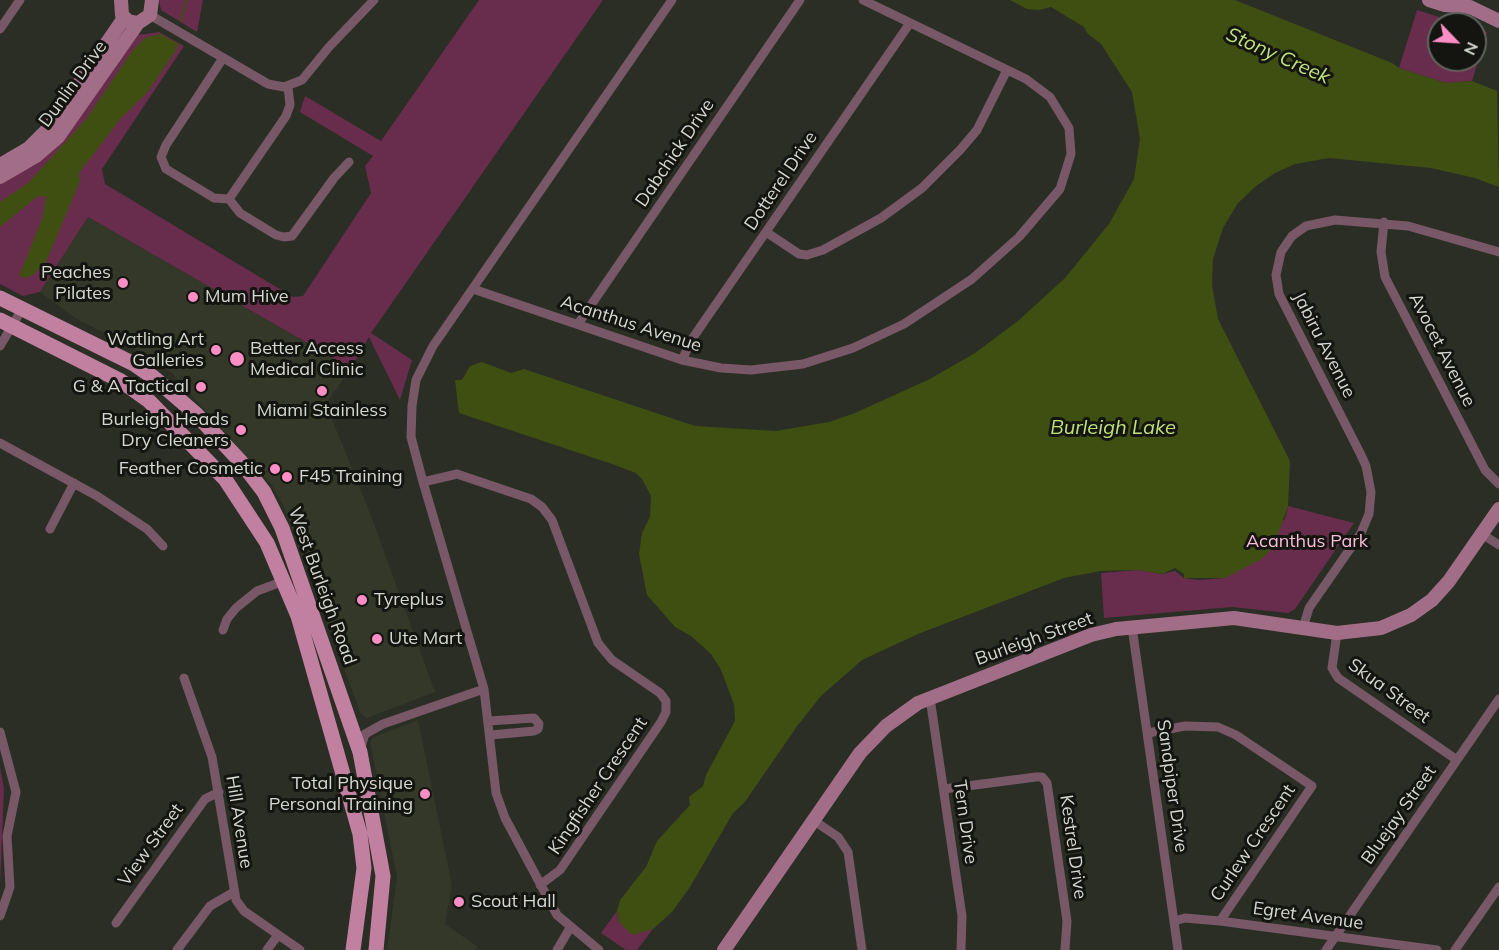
<!DOCTYPE html>
<style>
body{margin:0}
#map{position:relative;width:1499px;height:950px;overflow:hidden;background:#2a2e24;font-family:Mulish,sans-serif}
canvas{display:block}
.north{position:absolute;left:1427px;top:12px;width:60px;height:60px;box-sizing:border-box;background:#141511;border:2px solid #61635e;border-radius:50%;rotate:115deg;font-size:16px;font-weight:700;line-height:24px;text-align:center;color:#d5d8d1}
.north::after{content:'';display:block;margin:auto;width:21px;height:27px;background:#fb8fc5;clip-path:polygon(50% 0,100% 100%,50% 72%,0 100%)}
</style>
<div id="map">
<canvas width="1499" height="950"></canvas>
<div class="north">N</div>
</div>
<script>
const context = document.querySelector('canvas').getContext('2d');
context.lineJoin = 'round';
function paint(path, color) { context.fillStyle = color; context.fill(path, 'evenodd'); }
const poly = rows => new Path2D(rows.map(r => 'M' + r).join(''));
function trace(path, color, width, dash) { context.strokeStyle = color; context.lineWidth = width; context.lineCap = dash ? 'butt' : 'round'; context.setLineDash(dash || []); context.stroke(path); }
function label(font, color, halo, rows, align = 'center') {
  context.font = font + ' Mulish,sans-serif'; context.lineWidth = 6; context.setLineDash([]); context.textBaseline = 'middle'; context.strokeStyle = halo; context.fillStyle = color; for (const [text, x, y, turn = 0] of rows) {
    context.save(); context.translate(x, y); context.rotate((+turn || 0) * Math.PI / 180); context.textAlign = isNaN(turn) ? turn : align; if (halo) context.strokeText(text, 0, 0); context.fillText(text, 0, 0); context.restore();
  }
}
const built = poly([
 [88,217,351,368,326,404,370,513,435,692,367,718,361,714,284,507,271,484,172,373,146,354,75,318,40,292],
 [418,720,452,885,445,924,478,947,475,950,387,950,397,877,370,742,374,737]
]);
const green = poly([
 [159,0,203,0,197,32,161,10],
 [479,0,603,0,371,333,412,360,400,400,369,337,351,368,88,217,40,292,23,296,0,284,0,180,137,35,159,32,184,46,102,169,105,184,293,297,303,296,371,193,365,166,373,156,300,112,305,96,381,141],
 [1417,10,1461,24,1439,24,1439,60,1475,60,1475,28,1487,32,1472,81,1446,83,1399,68],
 [1288,506,1354,523,1295,609,1288,613,1232,607,1104,618,1101,573,1138,570,1162,574,1175,571,1184,578,1198,580,1225,578,1285,519],
 [0,768,4,788,0,885],
 [617,911,619,922,644,931,653,929,637,950,626,950,601,933]
]);
const water = poly([
 [1010,0,1235,0,1392,63,1399,68,1446,83,1472,81,1497,91,1499,187,1475,178,1431,168,1329,158,1295,164,1275,173,1256,186,1238,203,1223,228,1213,259,1212,285,1218,319,1290,461,1288,506,1274,546,1268,553,1260,560,1225,578,1184,578,1184,574,1175,568,1162,574,1138,570,1100,571,1064,578,918,634,862,660,821,696,798,725,744,803,733,813,690,887,672,912,653,929,632,935,619,922,617,911,620,900,646,867,657,841,690,805,689,797,703,786,706,775,735,721,734,704,721,670,711,654,691,636,675,627,647,595,639,554,642,533,650,517,651,496,642,479,636,473,615,465,459,413,455,380,462,380,470,366,482,362,511,373,524,369,695,426,776,431,829,422,855,413,930,379,975,353,1018,321,1065,278,1109,224,1134,179,1140,139,1132,92,1101,44,1088,34,1084,27,1051,7,1039,10,1027,9],
 [160,34,179,44,175,52,146,94,121,118,79,173,80,181,46,262,33,275,26,278,19,276,42,219,46,197,38,196,0,227,0,202,28,183,51,158,86,119,133,50,145,38]
]);
const stream = poly([
 [181,21,186,0]
]);
const street = poly([
 [150,15,268,84,284,87,302,80,329,47,374,0],
 [0,29,20,0],
 [223,58,166,145,161,157,166,169,214,198,229,199,286,116,290,105,288,87],
 [229,199,240,213,276,235,284,237,292,236,334,178,349,162],
 [1384,222,1381,252,1385,277,1485,470,1499,484],
 [766,232,799,254,807,255,823,250,881,218,922,188,960,150,977,130,1007,70],
 [473,289,682,360,721,368,751,370,803,364,853,348,904,324,972,279,1019,237,1060,189,1071,154,1069,128,1050,97,1026,79,863,0],
 [578,324,800,0],
 [0,346,22,309],
 [682,360,692,339,910,23],
 [0,443,97,496,147,529,163,546],
 [423,482,457,474,531,499,542,507,552,520,598,643,612,660,660,693,666,701,666,712,661,722,560,870,540,885],
 [50,529,74,483],
 [1482,534,1499,545],
 [1132,627,1178,950],
 [1303,628,1309,608,1361,533,1369,514,1371,492,1366,466,1360,453,1279,294,1276,275,1281,252,1292,236,1306,226,1335,220,1408,226,1499,252],
 [223,630,227,619,236,608,257,591,284,581],
 [1337,633,1332,668,1338,678,1457,760],
 [184,678,212,757,236,900,244,911,300,950],
 [930,698,962,916,961,950],
 [489,721,534,718,539,724,538,729,534,731,491,735],
 [0,732,16,792,7,836,10,887,0,916],
 [1148,733,1185,726,1218,727,1236,735,1312,786,1220,921],
 [360,750,365,734,383,724,484,689],
 [944,789,1036,777,1042,777,1047,783,1067,921,1065,950],
 [813,820,838,837,848,852,862,950],
 [1174,921,1185,918,1220,921,1437,950],
 [116,923,205,799,219,792],
 [177,950,210,906,234,892],
 [267,950,278,935],
 [557,950,570,928],
 [599,950,557,915,505,818,496,793,484,689,423,482,411,437,412,406,416,380,433,346,672,0],
 [1326,950,1499,699],
 [1455,950,1499,887]
]);
const secondary = poly([
 [121,0,122,15,128,21,138,23,150,15,152,0],
 [1429,0,1445,5,1470,7,1499,21],
 [0,165,29,148,48,129,124,18],
 [0,177,36,156,58,137,138,23],
 [724,950,860,753,886,726,918,703,1091,635,1116,629,1234,618,1337,633,1381,628,1411,615,1432,600,1449,581,1499,509]
]);
const primary = poly([
 [0,298,134,364,153,377,196,414,241,462,264,492,282,528,360,752,383,876,376,950],
 [0,320,121,381,149,401,225,479,267,543,298,616,360,834,364,868,353,950]
]);
const markers = [
 [123,283,6,"#fb8fc5"],
 [193,297,6,"#fb8fc5"],
 [216,350,6,"#fb8fc5"],
 [237,359,8,"#fb8fc5"],
 [201,387,6,"#fb8fc5"],
 [322,391,6,"#fb8fc5"],
 [241,430,6,"#fb8fc5"],
 [275,469,6,"#fb8fc5"],
 [287,477,6,"#fb8fc5"],
 [362,600,6,"#fb8fc5"],
 [377,639,6,"#fb8fc5"],
 [425,794,6,"#fb8fc5"],
 [459,902,6,"#fb8fc5"]
];
const streetNames = [
 ["Dunlin Drive",73,84,-54],
 ["Dabchick Drive",675,153,-56],
 ["Dotterel Drive",781,181,-56],
 ["Acanthus Avenue",631,324,18],
 ["Jabiru Avenue",1324,345,63],
 ["Avocet Avenue",1442,350,63],
 ["West Burleigh Road",322,586,70],
 ["Burleigh Street",1034,639,-20],
 ["Skua Street",1389,691,36],
 ["Kingfisher Crescent",598,786,-56],
 ["Sandpiper Drive",1172,786,82],
 ["Bluejay Street",1399,815,-55],
 ["Hill Avenue",239,822,81],
 ["Tern Drive",965,822,82],
 ["Curlew Crescent",1253,843,-56],
 ["View Street",151,845,-54],
 ["Kestrel Drive",1073,847,82],
 ["Egret Avenue",1308,916,8]
];
const poiNames = [
 ["Peaches",111,273],
 ["Pilates",111,294],
 ["Mum Hive",205,297,"left"],
 ["Watling Art",204,340],
 ["Galleries",204,361],
 ["Better Access",250,349,"left"],
 ["Medical Clinic",250,370,"left"],
 ["G & A Tactical",189,387],
 ["Miami Stainless",322,411,"center"],
 ["Burleigh Heads",229,420],
 ["Dry Cleaners",229,441],
 ["Feather Cosmetic",263,469],
 ["F45 Training",299,477,"left"],
 ["Tyreplus",374,600,"left"],
 ["Ute Mart",389,639,"left"],
 ["Total Physique",413,784],
 ["Personal Training",413,805],
 ["Scout Hall",471,902,"left"]
];
const parkNames = [
 ["Acanthus Park",1307,542]
];
const waterNames = [
 ["Stony Creek",1278,56,24],
 ["Burleigh Lake",1113,428]
];
paint(built, '#333828');
paint(green, '#682d4c');
paint(water, '#3f4f12');
trace(stream, '#3f4f12', 2);
trace(street, '#785766', 9);
trace(secondary, '#a26e87', 14);
trace(primary, '#c280a0', 15);
for (const [x, y, r, color] of markers) { const dot = new Path2D(); dot.arc(x, y, r, 0, 2 * Math.PI); context.fillStyle = color; context.fill(dot); trace(dot, '#141511', 2); }
label('18px', '#d5d8d1', '#141511', streetNames);
label('18px', '#d5d8d1', '#141511', poiNames, 'right');
label('18px', '#fcbcda', '#141511', parkNames);
label('italic 20px', '#c0e177', '#141511', waterNames);
</script>
